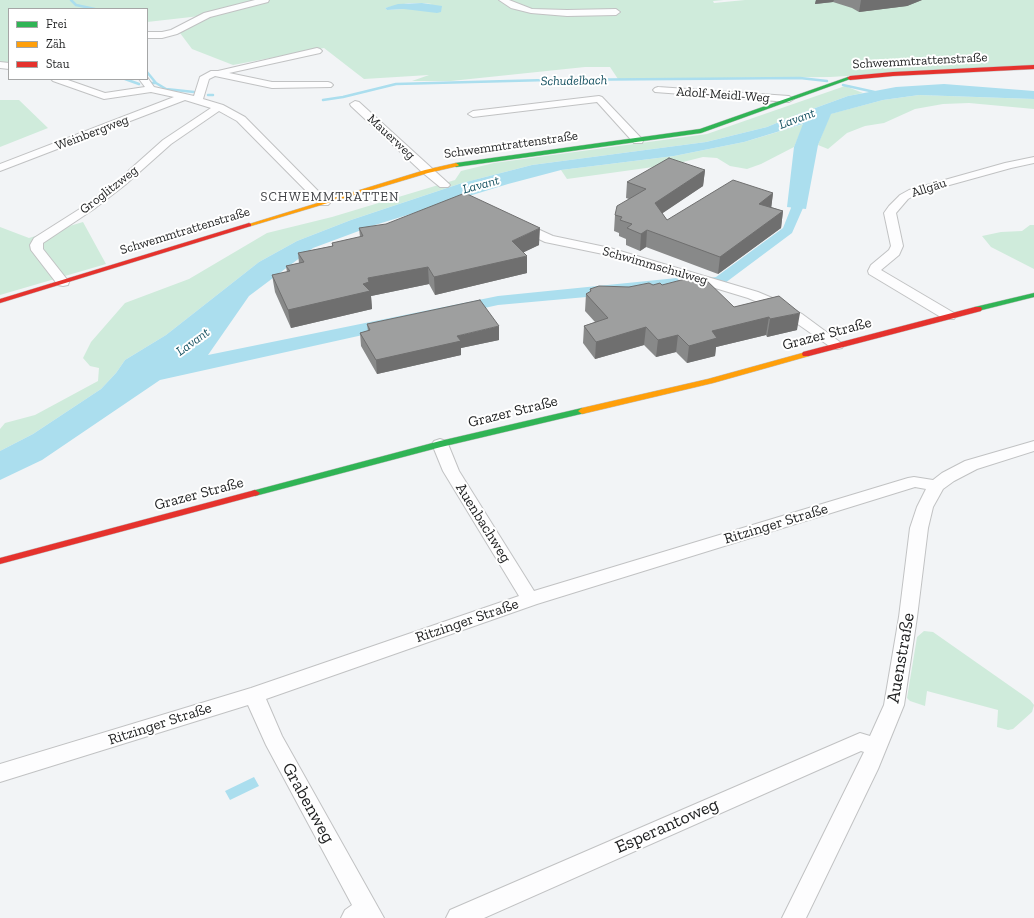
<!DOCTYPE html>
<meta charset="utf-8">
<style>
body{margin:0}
#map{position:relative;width:1034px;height:918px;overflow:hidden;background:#f2f4f6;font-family:"Zilla Slab",serif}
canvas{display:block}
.legend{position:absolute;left:8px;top:8px;width:140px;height:72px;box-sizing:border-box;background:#fff;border:1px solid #a5a6a6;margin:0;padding:5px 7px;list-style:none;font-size:12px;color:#1f2021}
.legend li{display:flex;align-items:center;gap:8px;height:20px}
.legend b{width:20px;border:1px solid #a5a6a6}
</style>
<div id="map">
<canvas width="1034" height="918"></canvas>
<ul class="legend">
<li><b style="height:5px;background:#30b455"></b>Frei</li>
<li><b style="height:5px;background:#ff9f0a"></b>Zäh</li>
<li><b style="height:5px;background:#e5322d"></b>Stau</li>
</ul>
</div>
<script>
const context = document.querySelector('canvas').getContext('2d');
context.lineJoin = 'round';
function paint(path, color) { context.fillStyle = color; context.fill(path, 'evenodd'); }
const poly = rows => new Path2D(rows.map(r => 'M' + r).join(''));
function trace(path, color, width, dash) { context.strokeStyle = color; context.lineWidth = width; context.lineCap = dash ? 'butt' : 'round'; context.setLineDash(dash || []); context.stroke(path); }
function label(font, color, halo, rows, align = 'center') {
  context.font = font + ' "Zilla Slab",serif'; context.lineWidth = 4; context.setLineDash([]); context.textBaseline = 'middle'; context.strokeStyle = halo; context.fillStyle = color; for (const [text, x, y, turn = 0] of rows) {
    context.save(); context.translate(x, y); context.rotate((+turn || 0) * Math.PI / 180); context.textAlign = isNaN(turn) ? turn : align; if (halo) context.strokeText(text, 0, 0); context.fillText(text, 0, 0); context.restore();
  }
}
const green = poly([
 [0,0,724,0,713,1,714,3,745,0,1034,0,1034,65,830,77,618,79,610,67,585,67,451,81,412,81,429,75,364,79,324,48,233,65,192,49,180,33,209,15,147,22,147,9,9,9,9,64,0,63],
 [409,3,422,3,432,4,404,9,387,10,385,8],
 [845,86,863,93,848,96,796,115,767,127,706,142,532,165,462,183,351,220,297,241,259,262,166,335,125,360,116,373,101,389,33,434,0,451,0,429,5,423,35,415,98,381,99,368,90,366,83,358,91,342,125,303,189,279,267,233,332,217,455,180,461,171,494,163,707,134],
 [919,95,1034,99,1034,109,969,103,943,104,915,109,884,123,865,126,847,133,828,149,818,145,830,114,883,100],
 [0,100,19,100,48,128,0,147],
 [804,124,794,147,761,164,747,169,730,166,717,158,703,157,675,164,567,179,561,170,674,156,744,142],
 [83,222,106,264,0,295,0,227,29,238],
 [1030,225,1034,225,1034,269,991,247,982,236,1001,232,1022,231],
 [924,631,933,632,1030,700,1034,705,1032,712,1013,729,1008,730,997,727,998,710,927,691,925,706,910,701,907,698,917,637]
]);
const water = poly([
 [422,3,442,6,441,12,437,13,404,9,387,10,385,8,398,4],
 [944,84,1034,91,1034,99,919,95,883,100,831,114,818,145,806,209,787,207,794,147,803,124,744,142,674,156,561,170,508,184,375,225,313,248,249,296,208,355,498,296,677,278,686,288,498,305,160,380,42,460,0,480,0,451,33,434,101,389,116,373,125,360,166,335,259,262,297,241,351,220,462,183,532,165,706,142,767,127,796,115,848,96,896,87],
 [254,777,259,786,230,800,225,791]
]);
const stream = poly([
 [71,0,76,5,95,9],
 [147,72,156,83],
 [125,79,139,84],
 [150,83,156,83,166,89,194,92],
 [843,85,879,93],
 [208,95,213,95],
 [323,100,343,97,396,84,547,80,800,78,827,81]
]);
const canal = poly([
 [799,183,803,184,805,186,803,208,792,233,725,283,697,287,692,286,691,283,692,280,716,277,783,228,791,208,793,186,795,184,799,183]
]);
const street = poly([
 [255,0,269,0,268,2,210,17,177,34,162,38,147,38,147,32,162,32,171,30,204,13,255,0],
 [499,0,509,0,532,9,567,10,616,9,620,12,616,15,567,16,531,13,511,8,499,0],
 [317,48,320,49,322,51,320,53,229,73,272,82,328,82,331,83,333,85,331,87,272,88,215,76,209,79,203,99,223,105,245,117,328,201,330,203,328,205,320,205,237,121,219,111,171,144,125,185,94,209,43,243,43,249,69,282,68,285,63,286,58,285,31,250,30,245,34,238,86,205,117,181,163,140,211,108,185,100,0,171,0,164,174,97,151,92,104,99,53,81,51,79,65,79,105,93,145,87,139,79,147,79,147,77,154,87,194,96,200,77,211,71,218,71,317,48],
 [0,62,9,63,9,69,0,68,0,62],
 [658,87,789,96,794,99,789,102,655,92,653,90,655,88,658,87],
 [599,96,602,97,642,139,643,141,642,143,634,143,597,102,473,117,468,114,473,111,599,96],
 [355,101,359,102,448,183,450,185,448,187,440,187,423,173,351,106,350,104,355,101],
 [1034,157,1034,163,1011,168,917,194,908,199,896,213,903,246,899,255,881,270,954,313,956,316,954,319,944,319,869,274,868,271,871,265,889,250,891,246,884,213,889,206,900,195,909,190,1005,163,1034,157],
 [520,221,553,236,610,248,758,292,777,300,802,314,844,345,842,348,837,349,832,348,792,320,767,306,748,298,603,254,545,242,516,228,514,225,516,222,520,221],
 [440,439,446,441,448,444,459,471,534,591,908,478,914,477,933,480,942,473,965,461,1034,441,1034,451,977,469,954,481,943,489,933,507,928,528,917,617,904,705,878,769,806,918,782,918,864,752,861,751,484,918,446,918,450,910,853,736,860,733,870,736,884,705,899,617,910,528,917,507,926,489,915,487,537,604,266,699,282,736,384,918,341,918,345,910,352,905,266,745,248,705,0,782,0,764,251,688,519,596,443,471,432,444,434,441,440,439]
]);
const fast = poly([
 [848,77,853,78,701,133,456,167,453,165,456,163,700,129,848,77],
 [1034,293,1034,297,978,311,974,309,975,307,1034,293],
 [582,408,586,411,585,413,441,447,255,496,250,493,252,491,440,441,582,408]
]);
const slow = poly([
 [456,163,459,165,458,166,428,173,251,226,247,226,246,225,425,170,456,163],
 [806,352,809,352,810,354,809,356,713,383,582,414,578,411,582,408,708,379,806,352]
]);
const jam = poly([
 [1034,65,1034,69,893,76,850,80,847,78,850,76,893,72,1034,65],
 [249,223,251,224,251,226,0,303,0,299,249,223],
 [975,307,981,307,982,309,981,311,809,356,803,356,802,354,803,352,975,307],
 [255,490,260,493,258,495,0,564,0,558,255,490]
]);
const wall = poly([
 [816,0,922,0,907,6,859,12,852,8,833,2,815,4],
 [705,170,703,186,662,213,667,220,773,193,771,207,783,211,781,228,718,274,646,247,640,251,626,245,626,239,619,236,619,233,614,231,615,215,629,199,626,198,627,182],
 [359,228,539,245,523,252,527,273,435,295,429,284,371,296,372,309,291,328,275,292,272,275,287,272,286,266,299,263,298,253,332,246,332,243,360,237],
 [662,285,734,307,779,296,797,330,767,337,766,335,716,347,715,356,687,363,676,352,656,357,644,345,595,359,583,343,584,326,595,322,585,311,586,294,590,292,590,289],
 [367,324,499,340,461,348,461,355,377,374,361,346,360,333,368,331]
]);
const shadedWall = poly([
 [816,0,834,0,833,2,815,4],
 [861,0,922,0,907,6,859,12],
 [705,170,703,186,654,219,655,203],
 [773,193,771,210,759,204],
 [783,211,781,228,718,274,720,257],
 [540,228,539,245,512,258,512,241],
 [647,230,646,247,640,251,641,234],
 [527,256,527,273,435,295,434,277],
 [428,267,429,284,371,296,372,309,291,328,288,310,363,284,368,278],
 [800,313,797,330,767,337,770,319],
 [769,317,766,335,716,347,715,356,687,363,689,346,712,331],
 [499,326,499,340,461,348,461,355,377,374,376,360,457,336],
 [646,327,644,345,595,359,596,342],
 [678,335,676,352,656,357,658,340]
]);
const building = poly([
 [669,158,705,170,655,203,667,220,733,180,773,193,759,204,783,211,720,257,647,230,641,234,627,228,632,224,620,220,622,217,615,215,617,206,646,189,627,182,669,158],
 [465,193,540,228,512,241,527,256,434,277,428,267,368,278,369,282,363,284,370,291,288,310,272,275,290,271,286,266,304,262,298,253,333,246,332,243,363,236,359,228,386,224,465,193],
 [703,277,734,307,779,296,800,313,770,319,769,317,712,331,717,338,689,346,678,335,658,340,646,327,596,342,584,326,608,318,586,294,591,291,590,289,599,286,629,287,649,283,653,285,660,283,662,285,685,279,703,277],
 [480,300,499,326,457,336,461,341,376,360,360,333,370,330,367,324,480,300]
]);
const farStreetnames = [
 ["Schwemmtrattenstraße",920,61,-3],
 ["Adolf-Meidl-Weg",723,95,4],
 ["Weinbergweg",92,133,-21],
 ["Mauerweg",391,137,43],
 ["Schwemmtrattenstraße",511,145,-8],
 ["Allgäu",929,188,-18],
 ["Groglitzweg",109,190,-38],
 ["Schwemmtrattenstraße",185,231,-17],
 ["Schwimmschulweg",655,266,16]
];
const farWaternames = [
 ["Schudelbach",574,81,-1],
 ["Lavant",797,119,-20],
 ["Lavant",481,185,-15],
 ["Lavant",193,342,-36]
];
const farNeighbourhoodnames = [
 ["SCHWEMMTRATTEN",330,197]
];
const streetNames = [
 ["Grazer Straße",827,334,-15],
 ["Grazer Straße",513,412,-14],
 ["Grazer Straße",199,494,-15],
 ["Auenbachweg",483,523,58],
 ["Ritzinger Straße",776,524,-17],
 ["Ritzinger Straße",467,621,-19],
 ["Ritzinger Straße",160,724,-18]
];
const nearStreetnames = [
 ["Auenstraße",901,658,-80],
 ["Grabenweg",308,803,61],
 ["Esperantoweg",667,826,-24]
];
paint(green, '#cfebdb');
paint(water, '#abdeee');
trace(stream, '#abdeee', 2.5);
paint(canal, '#abdeee');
trace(street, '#c1c2c3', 2);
trace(fast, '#c1c2c3', 1);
trace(slow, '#c1c2c3', 1);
trace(jam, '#c1c2c3', 1);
paint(street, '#fdfdfe');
paint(fast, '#30b455');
paint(slow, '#ff9f0a');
paint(jam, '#e5322d');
paint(wall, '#888989');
paint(shadedWall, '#6f6f6f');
paint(building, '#9e9f9f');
trace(building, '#6f6f6f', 1);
label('13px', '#1f2021', '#fff', farStreetnames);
label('italic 13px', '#155161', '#fff', farWaternames);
context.letterSpacing = '1px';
label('13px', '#3f4044', '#fff', farNeighbourhoodnames);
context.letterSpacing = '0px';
label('15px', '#1f2021', '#fff', streetNames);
label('18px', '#1f2021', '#fff', nearStreetnames);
</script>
